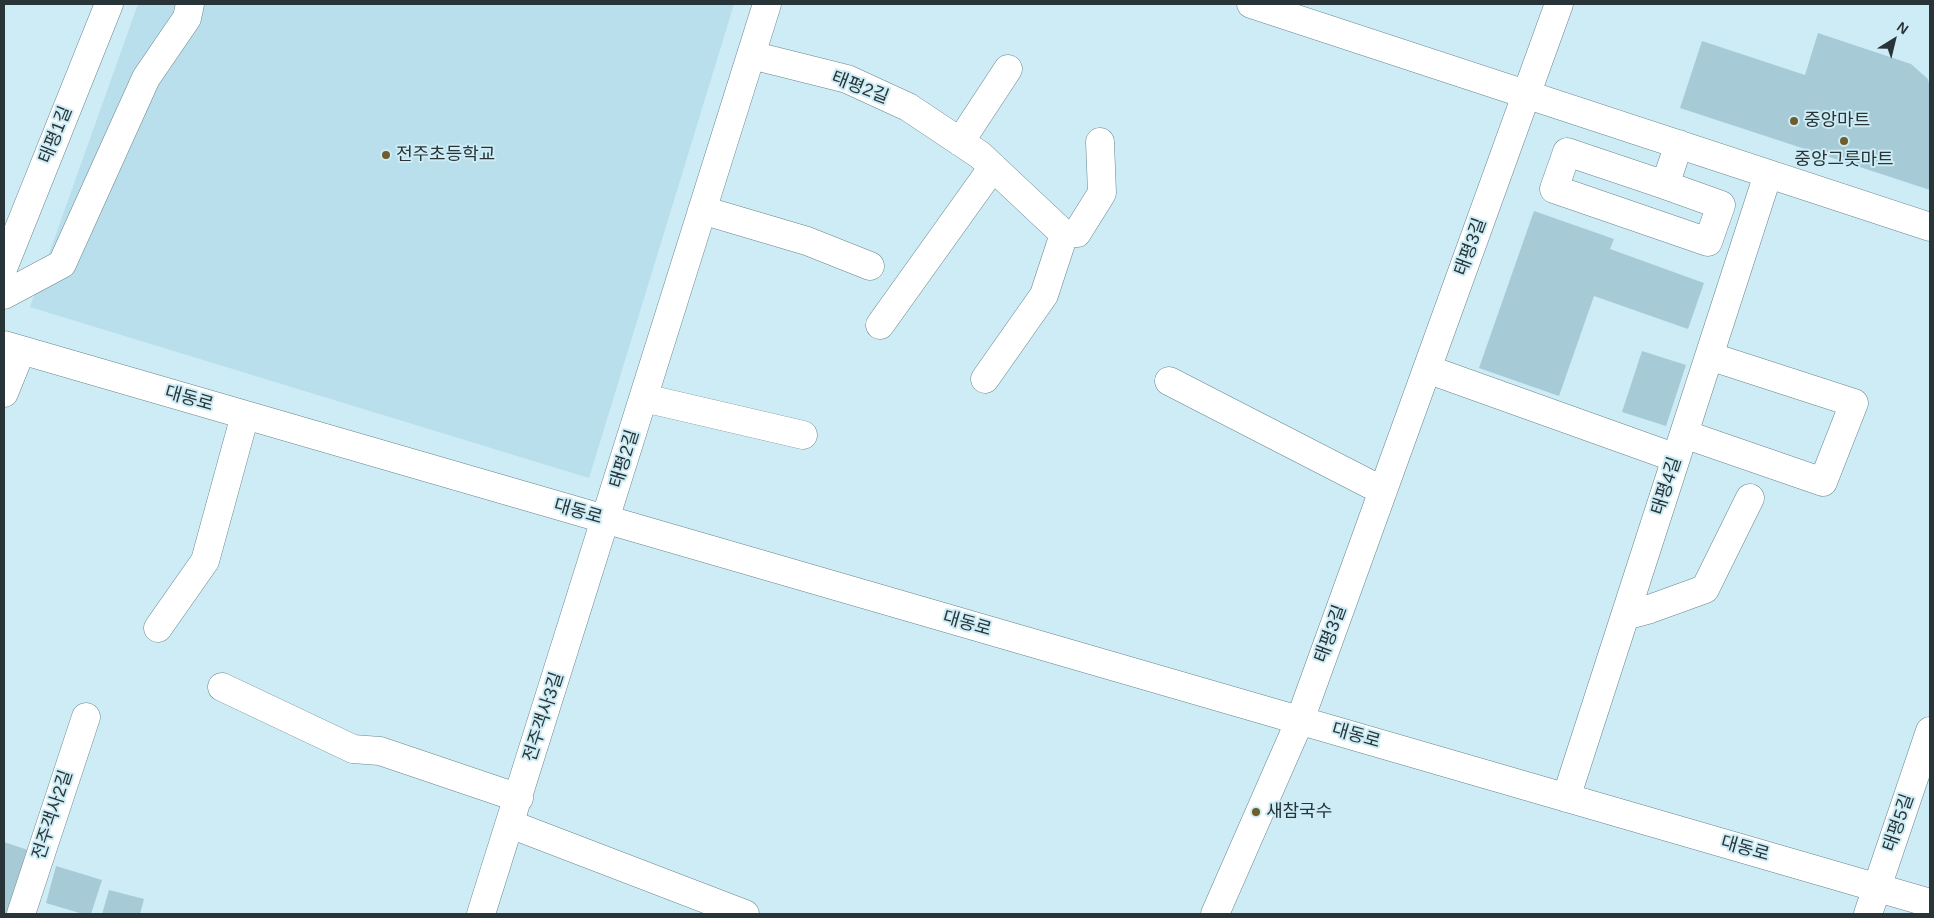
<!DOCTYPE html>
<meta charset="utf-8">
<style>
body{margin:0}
#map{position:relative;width:1934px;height:918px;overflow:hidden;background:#cdecf5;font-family:Helvetica,sans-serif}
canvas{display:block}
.frame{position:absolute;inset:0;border:5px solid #283437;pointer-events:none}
.north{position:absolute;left:1869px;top:15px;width:50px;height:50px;-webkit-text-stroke:4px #cdecf5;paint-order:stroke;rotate:36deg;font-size:14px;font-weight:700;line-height:20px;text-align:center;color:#283437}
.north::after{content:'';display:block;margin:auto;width:18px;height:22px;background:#283437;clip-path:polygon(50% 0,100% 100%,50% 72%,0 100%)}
</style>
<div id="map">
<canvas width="1934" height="918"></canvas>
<div class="frame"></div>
<div class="north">N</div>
</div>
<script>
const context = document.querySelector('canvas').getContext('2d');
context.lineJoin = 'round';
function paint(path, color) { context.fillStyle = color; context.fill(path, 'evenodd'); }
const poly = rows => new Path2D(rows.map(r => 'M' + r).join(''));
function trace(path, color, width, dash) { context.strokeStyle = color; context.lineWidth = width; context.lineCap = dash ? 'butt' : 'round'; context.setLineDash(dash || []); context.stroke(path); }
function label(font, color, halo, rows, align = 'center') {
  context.font = font + ' Helvetica,"Noto Sans KR",sans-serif'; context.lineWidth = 4; context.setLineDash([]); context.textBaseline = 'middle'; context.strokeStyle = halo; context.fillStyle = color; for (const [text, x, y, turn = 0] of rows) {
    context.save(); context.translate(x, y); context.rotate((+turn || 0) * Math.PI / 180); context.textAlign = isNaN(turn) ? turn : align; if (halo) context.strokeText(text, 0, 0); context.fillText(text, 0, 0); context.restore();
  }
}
const built = poly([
 [138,4,734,4,589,478,30,307]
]);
const building = poly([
 [1818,33,1911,64,1928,79,1930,89,1929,115,1930,116,1930,190,1680,108,1702,41,1805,75],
 [1534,211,1614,239,1610,249,1704,283,1688,329,1594,296,1559,396,1479,368],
 [1642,351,1686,365,1666,426,1622,412],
 [4,842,31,851,8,914,4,913],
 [56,866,102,880,91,914,83,914,46,903],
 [109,890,144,899,140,914,102,914]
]);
const minor = poly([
 [1251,4,1930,227],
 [751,55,847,79,908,107,980,155,1064,234,1044,295,985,379],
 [960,142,1008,69],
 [1665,185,1721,205,1708,242,1554,189,1567,152,1665,185,1679,144],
 [702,210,807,241,870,266],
 [1064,234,1077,233,1102,193,1100,142],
 [4,266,109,4],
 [4,295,62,264,146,78,187,18,190,4],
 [880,325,993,167],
 [4,345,1930,903],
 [1427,369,1676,458],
 [1169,381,1383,491],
 [4,393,21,351],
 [644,398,803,435],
 [1684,434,1823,482,1854,403,1709,356],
 [1625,616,1647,610,1705,589,1750,498],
 [158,628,205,561,245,415],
 [222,687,353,749,380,751,519,798],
 [1566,798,1768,174],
 [510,824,745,914],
 [21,914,86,717],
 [481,914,767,4],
 [1215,914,1300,720,1559,4],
 [1868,914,1930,731]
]);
const markers = [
 [1794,121,5,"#6f5d2b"],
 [1844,141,5,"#6f5d2b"],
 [386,155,5,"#6f5d2b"],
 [1256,812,5,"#6f5d2b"]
];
const streetNames = [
 ["태평2길",860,88,21],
 ["태평1길",56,135,-68],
 ["태평3길",1471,247,-70],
 ["대동로",189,399,16],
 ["태평2길",625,459,-73],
 ["태평4길",1667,486,-72],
 ["대동로",578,512,16],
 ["대동로",967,624,16],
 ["태평3길",1331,634,-70],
 ["전주객사3길",544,717,-72],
 ["대동로",1356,736,16],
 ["전주객사2길",53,815,-72],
 ["태평5길",1899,823,-71],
 ["대동로",1745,849,16]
];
const poiNames = [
 ["중앙마트",1804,121],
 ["전주초등학교",396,155],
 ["중앙그릇마트",1844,160,"center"],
 ["새참국수",1266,812]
];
paint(built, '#b8dfeb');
paint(building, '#a6cbd7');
trace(minor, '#68858d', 29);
trace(minor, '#fff', 28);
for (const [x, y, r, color] of markers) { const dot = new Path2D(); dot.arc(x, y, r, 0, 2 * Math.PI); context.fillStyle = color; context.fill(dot); trace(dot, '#cdecf5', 2); }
label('18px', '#283437', '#cdecf5', streetNames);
label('18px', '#283437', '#cdecf5', poiNames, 'left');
</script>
